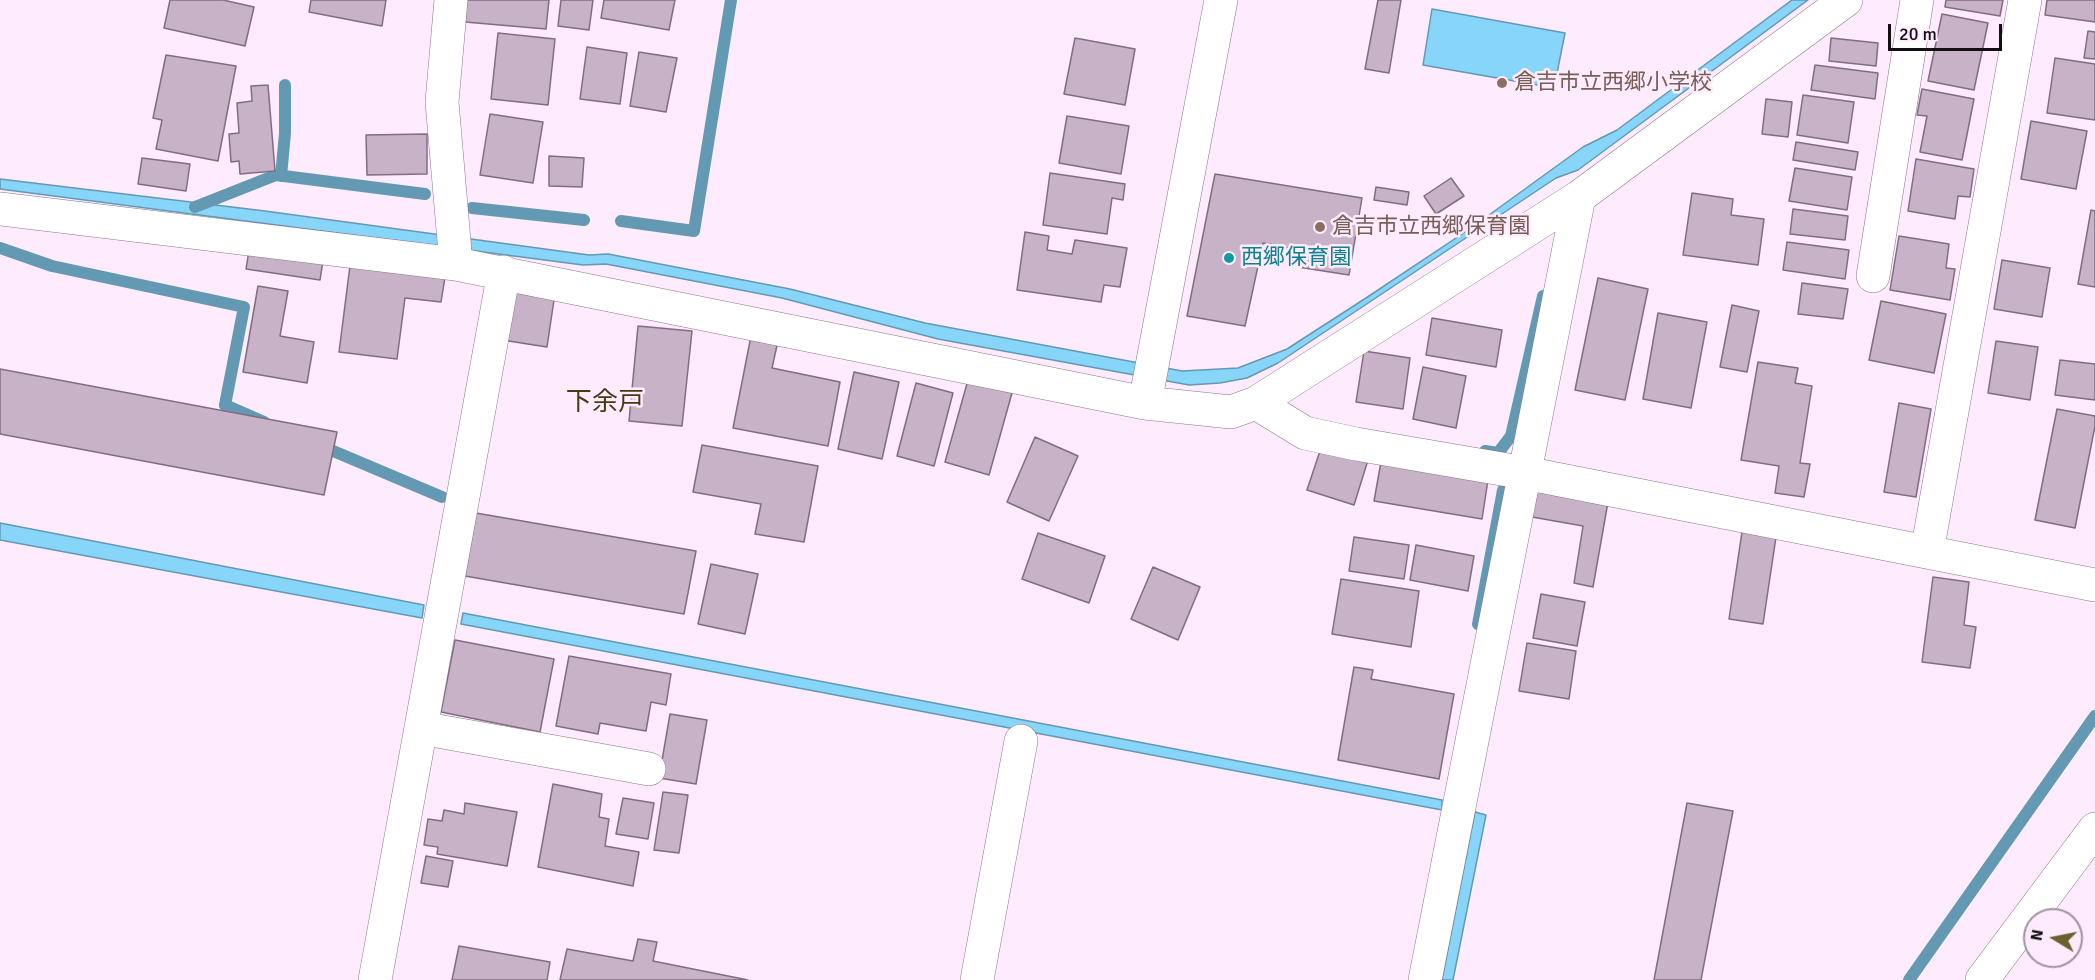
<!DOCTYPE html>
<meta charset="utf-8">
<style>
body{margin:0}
#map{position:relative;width:2095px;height:980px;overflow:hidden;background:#feebfd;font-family:Signika,sans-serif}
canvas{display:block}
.north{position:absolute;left:2023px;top:908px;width:60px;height:60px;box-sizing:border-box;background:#feebfd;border:2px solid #a092a0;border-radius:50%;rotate:280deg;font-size:16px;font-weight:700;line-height:24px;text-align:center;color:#140d14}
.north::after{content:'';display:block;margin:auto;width:21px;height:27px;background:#6e602e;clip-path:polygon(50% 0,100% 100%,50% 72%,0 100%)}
.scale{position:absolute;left:1888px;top:24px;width:114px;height:27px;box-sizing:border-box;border:3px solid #140d14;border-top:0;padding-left:8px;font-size:18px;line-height:21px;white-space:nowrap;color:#140d14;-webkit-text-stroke:4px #feebfd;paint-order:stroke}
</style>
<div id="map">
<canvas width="2095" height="980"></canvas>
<div class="north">N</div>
<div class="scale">20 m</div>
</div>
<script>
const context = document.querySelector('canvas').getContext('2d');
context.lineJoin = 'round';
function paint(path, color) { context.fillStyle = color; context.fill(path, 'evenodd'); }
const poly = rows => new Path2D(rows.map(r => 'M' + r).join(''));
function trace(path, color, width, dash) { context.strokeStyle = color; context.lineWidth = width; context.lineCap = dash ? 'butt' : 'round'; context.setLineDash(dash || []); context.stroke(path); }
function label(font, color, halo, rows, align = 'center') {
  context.font = font + ' Signika,"Noto Sans JP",sans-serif'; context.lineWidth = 5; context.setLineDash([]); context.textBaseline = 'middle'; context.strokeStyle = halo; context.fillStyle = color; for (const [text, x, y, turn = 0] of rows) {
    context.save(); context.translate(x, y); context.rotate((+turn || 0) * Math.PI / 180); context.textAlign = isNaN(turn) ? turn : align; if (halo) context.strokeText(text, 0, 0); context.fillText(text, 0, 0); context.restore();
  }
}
const water = poly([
 [1792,0,1808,0,1578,170,1556,178,1278,363,1247,378,1220,383,1189,385,938,339,782,298,606,264,583,265,0,189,0,179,265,211,589,255,608,254,790,289,925,323,1182,371,1238,368,1287,349,1366,298,1471,228,1583,147,1617,130,1792,0],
 [1432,9,1565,33,1554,88,1423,65,1432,9],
 [0,523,424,605,422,618,0,540,0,523],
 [463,613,1442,800,1442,810,461,624,463,613],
 [1475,812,1486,815,1453,980,1442,980,1475,812]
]);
const stream = poly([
 [281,176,285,133,285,85],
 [195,207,276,175,425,194],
 [472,208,584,220],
 [621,221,694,231,731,0],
 [0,248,52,266,244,307,225,405,264,422],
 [319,445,442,497],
 [1485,451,1498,453,1511,436,1543,296],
 [1478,624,1503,490],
 [1909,980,2095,716]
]);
const building = poly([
 [170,0,223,0,254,7,245,46,164,28,170,0],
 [311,0,386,0,382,26,309,12,311,0],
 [467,0,549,0,546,29,465,22,467,0],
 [561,0,593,0,589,30,558,26,561,0],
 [604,0,675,0,669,30,601,18,604,0],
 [1378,0,1401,0,1389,73,1365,69,1378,0],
 [1946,0,2003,0,2000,16,1945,7,1946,0],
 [2047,0,2095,0,2095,22,2045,15,2047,0],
 [1942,14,1988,23,1974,90,1928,81,1942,14],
 [2088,31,2095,32,2095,59,2084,58,2088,31],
 [498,33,555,39,548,105,491,99,498,33],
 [1075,38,1135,49,1125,105,1064,94,1075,38],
 [1831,38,1878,43,1876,66,1829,61,1831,38],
 [587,47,627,53,620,104,580,99,587,47],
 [639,52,677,58,666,112,630,106,639,52],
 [166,55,236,66,218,161,156,149,162,120,153,118,166,55],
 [2055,58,2095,64,2095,120,2047,113,2055,58],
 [1815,65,1878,73,1875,99,1811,90,1815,65],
 [268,85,275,171,240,174,239,161,231,162,229,134,239,133,237,103,252,101,251,86,268,85],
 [1922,89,1974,99,1962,160,1920,152,1927,116,1917,115,1922,89],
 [1803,95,1854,102,1848,143,1797,135,1803,95],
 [1766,99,1792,102,1788,137,1762,134,1766,99],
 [490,114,543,122,533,183,480,175,490,114],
 [1067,116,1129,126,1121,174,1059,163,1067,116],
 [2031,121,2087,131,2076,189,2021,179,2031,121],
 [427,134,427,174,367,175,366,135,427,134],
 [1796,142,1858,152,1855,170,1793,160,1796,142],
 [549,156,584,158,582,187,549,186,549,156],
 [142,158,190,164,186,191,138,184,142,158],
 [1916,159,1974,169,1970,197,1958,196,1955,219,1908,211,1916,159],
 [1795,168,1852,177,1847,210,1789,201,1795,168],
 [1050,173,1125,184,1123,200,1112,198,1107,234,1043,225,1050,173],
 [1215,174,1362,198,1349,275,1298,267,1299,250,1263,243,1245,326,1187,316,1215,174],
 [1451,178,1464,196,1436,214,1424,196,1451,178],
 [1376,187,1409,192,1407,205,1374,200,1376,187],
 [1692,193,1733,199,1731,215,1764,219,1758,265,1683,255,1692,193],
 [1793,209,1848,216,1845,240,1790,234,1793,209],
 [2091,210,2095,211,2095,287,2078,284,2091,210],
 [1025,232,1049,236,1047,250,1072,254,1075,240,1127,248,1120,287,1104,285,1101,302,1017,290,1025,232],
 [1899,236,1949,244,1946,268,1955,269,1950,300,1890,290,1899,236],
 [1787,242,1849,250,1845,279,1783,270,1787,242],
 [250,244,324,255,320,280,246,269,250,244],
 [351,258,446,271,441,302,405,298,397,359,339,352,351,258],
 [2002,260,2050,268,2042,317,1994,309,2002,260],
 [1598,278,1648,289,1625,400,1575,390,1598,278],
 [1802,283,1848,289,1843,319,1798,314,1802,283],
 [258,286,288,291,280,336,314,342,307,383,243,372,258,286],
 [511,286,555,293,547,347,502,340,511,286],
 [1881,301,1946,314,1934,373,1869,360,1881,301],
 [1732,305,1759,311,1747,372,1720,367,1732,305],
 [1658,313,1707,322,1691,408,1643,399,1658,313],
 [1432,318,1502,330,1496,367,1426,355,1432,318],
 [638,326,692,331,682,426,629,421,638,326],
 [751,336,778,341,772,368,840,382,828,446,733,428,751,336],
 [1996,341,2038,347,2030,400,1988,393,1996,341],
 [1364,351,1410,358,1403,409,1356,402,1364,351],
 [2060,360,2095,364,2095,400,2055,395,2060,360],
 [1758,362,1798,368,1795,383,1812,386,1800,463,1810,464,1804,497,1775,493,1779,466,1741,460,1758,362],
 [1423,367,1466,376,1456,428,1413,419,1423,367],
 [0,369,337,432,324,495,0,434,0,369],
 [854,372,899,382,882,459,838,449,854,372],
 [968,380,1012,393,989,475,945,462,968,380],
 [916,383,953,393,934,466,897,456,916,383],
 [1899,403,1931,409,1916,497,1884,492,1899,403],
 [2057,409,2095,416,2095,426,2075,528,2035,520,2057,409],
 [1035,437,1078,456,1049,521,1007,502,1035,437],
 [702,445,818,466,804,542,755,534,761,504,693,492,702,445],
 [1322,445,1368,460,1354,505,1307,490,1322,445],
 [1381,462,1488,480,1482,519,1374,501,1381,462],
 [1536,490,1608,502,1593,587,1574,583,1583,526,1532,517,1536,490],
 [476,513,696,551,684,614,465,576,476,513],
 [1742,532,1776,537,1763,624,1729,619,1742,532],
 [1038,533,1105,556,1089,603,1022,579,1038,533],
 [1354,537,1409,545,1404,579,1349,571,1354,537],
 [1416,545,1474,556,1468,591,1410,580,1416,545],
 [711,564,758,574,745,634,698,624,711,564],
 [1153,567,1200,587,1178,640,1131,619,1153,567],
 [1933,577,1969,582,1964,625,1976,627,1970,668,1922,662,1933,577],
 [1341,579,1419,591,1411,647,1332,634,1341,579],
 [1541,594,1585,602,1577,646,1533,638,1541,594],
 [455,640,554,659,540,732,441,712,455,640],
 [1527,643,1576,651,1569,699,1519,691,1527,643],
 [569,656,671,674,666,705,651,702,646,731,600,723,598,734,556,726,569,656],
 [1354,667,1373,670,1371,679,1454,694,1439,779,1338,760,1354,667],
 [670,714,707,720,696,784,659,778,670,714],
 [553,784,602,794,599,817,609,819,605,846,639,852,633,886,538,867,553,784],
 [663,792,688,795,679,853,654,850,663,792],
 [623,798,654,803,648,839,616,834,623,798],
 [465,803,517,812,507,866,437,854,438,847,424,845,428,819,442,821,444,810,464,814,465,803],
 [1687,803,1733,811,1701,980,1654,980,1687,803],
 [426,856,453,861,448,887,421,883,426,856],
 [638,939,657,942,653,961,748,980,560,980,567,949,633,961,638,939],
 [459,946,550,962,547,980,452,980,459,946]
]);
const street = poly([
 [451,0,442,102,456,264],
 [0,209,456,264,1145,403,1231,412,1256,403,1579,197,1846,0],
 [1873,276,1917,0],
 [1145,403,1221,0],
 [1256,403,1305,433,1356,444,1525,473,2095,585],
 [1927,552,2025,0],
 [421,728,649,769],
 [375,980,504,272],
 [977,980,1021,741],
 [1425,980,1579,197],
 [1982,980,2095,829]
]);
const markers = [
 [1502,83,6,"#8d6e63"],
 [1320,227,6,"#8d6e63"],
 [1229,258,6,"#0f9aa8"]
];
const educationNames = [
 ["倉吉市立西郷小学校",1514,83],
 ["倉吉市立西郷保育園",1332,227]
];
const cultureNames = [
 ["西郷保育園",1241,258]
];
const quarterNames = [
 ["下余戸",605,403]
];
paint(water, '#87d5f9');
trace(water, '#6499b4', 1.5);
trace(stream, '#6499b4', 12);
paint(building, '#c8b2c8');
trace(building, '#816d81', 1.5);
trace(street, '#8b768a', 34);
trace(street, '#fff', 33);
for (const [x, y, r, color] of markers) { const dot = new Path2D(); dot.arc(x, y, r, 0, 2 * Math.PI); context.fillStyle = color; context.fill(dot); trace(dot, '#feebfd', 2); }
label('22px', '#785e54', '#feebfd', educationNames, 'left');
label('22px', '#0d838f', '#feebfd', cultureNames, 'left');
label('26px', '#453b11', '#feebfd', quarterNames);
</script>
